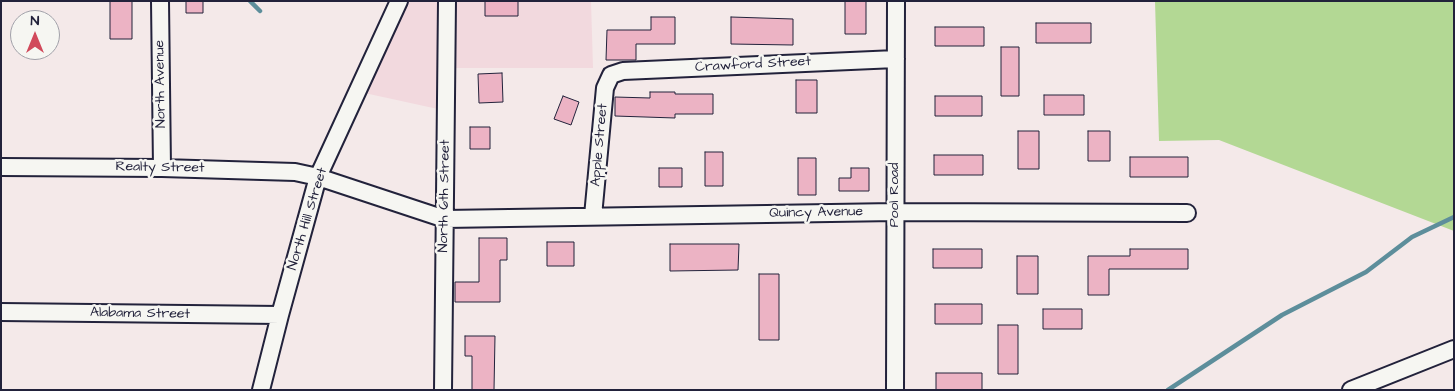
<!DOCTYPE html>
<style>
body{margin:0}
#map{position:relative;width:1455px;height:391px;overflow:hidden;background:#f4e9e9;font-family:"Architects Daughter",sans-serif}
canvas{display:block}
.frame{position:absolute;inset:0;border:2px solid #22223b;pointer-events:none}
.north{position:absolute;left:10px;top:10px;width:50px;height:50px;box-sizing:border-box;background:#f6f6f2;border:1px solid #a1a1a9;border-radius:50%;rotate:0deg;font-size:14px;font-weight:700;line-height:20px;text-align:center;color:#22223b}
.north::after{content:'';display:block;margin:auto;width:18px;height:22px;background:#d1495b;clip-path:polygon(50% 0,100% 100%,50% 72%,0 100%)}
</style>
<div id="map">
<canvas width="1455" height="391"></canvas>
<div class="frame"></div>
<div class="north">N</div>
</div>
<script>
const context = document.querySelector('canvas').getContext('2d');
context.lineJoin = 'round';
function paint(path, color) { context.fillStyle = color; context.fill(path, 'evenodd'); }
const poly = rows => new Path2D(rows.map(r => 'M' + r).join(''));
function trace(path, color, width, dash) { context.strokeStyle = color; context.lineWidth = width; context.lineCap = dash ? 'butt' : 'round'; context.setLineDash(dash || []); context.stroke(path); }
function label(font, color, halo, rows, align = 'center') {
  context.font = font + ' "Architects Daughter",sans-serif'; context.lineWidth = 5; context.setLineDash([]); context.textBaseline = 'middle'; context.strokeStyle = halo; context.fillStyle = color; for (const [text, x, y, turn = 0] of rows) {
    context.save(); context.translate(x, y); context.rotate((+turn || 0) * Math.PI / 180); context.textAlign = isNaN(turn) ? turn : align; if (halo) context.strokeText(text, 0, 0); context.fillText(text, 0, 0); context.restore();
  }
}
const built = poly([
 [405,1,591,1,593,68,448,68,447,111,360,92]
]);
const green = poly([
 [1155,1,1454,1,1454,231,1219,140,1159,141]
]);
const stream = poly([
 [250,1,260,11],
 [1168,390,1282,315,1366,272,1412,237,1454,217]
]);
const building = poly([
 [110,1,132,1,132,39,110,39,110,1],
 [186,1,203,1,203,13,186,13,186,1],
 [485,1,518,1,518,16,485,16,485,1],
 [845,1,866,1,866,34,845,34,845,1],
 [651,17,675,17,675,44,636,44,636,60,606,60,607,30,651,30,651,17],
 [731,17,793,19,793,45,731,44,731,17],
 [1036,23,1091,23,1091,43,1036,43,1036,23],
 [935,27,984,27,984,46,935,46,935,27],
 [1001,47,1019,47,1019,96,1001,96,1001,47],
 [502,73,503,102,479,103,478,74,502,73],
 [796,80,817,80,817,113,796,113,796,80],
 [650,92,675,92,675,94,713,94,713,114,675,114,675,118,615,116,615,97,650,98,650,92],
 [1044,95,1084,95,1084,115,1044,115,1044,95],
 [563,96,579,102,571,125,554,119,563,96],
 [935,96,982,96,982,116,935,116,935,96],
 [470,127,490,127,490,149,470,149,470,127],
 [1018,131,1039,131,1039,169,1018,169,1018,131],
 [1088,131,1110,131,1110,161,1088,161,1088,131],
 [705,152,723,152,723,186,705,186,705,152],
 [934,155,983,155,983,175,934,175,934,155],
 [1130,157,1188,157,1188,177,1130,177,1130,157],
 [798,158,816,158,816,195,798,195,798,158],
 [659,168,682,168,682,187,659,187,659,168],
 [851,168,869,168,869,191,839,191,839,178,851,178,851,168],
 [479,238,507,238,507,260,500,260,500,302,455,302,455,282,479,282,479,238],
 [547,242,574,242,574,266,547,266,547,242],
 [670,244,739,244,738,270,670,271,670,244],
 [933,249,982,249,982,268,933,268,933,249],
 [1130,249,1188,249,1188,269,1109,269,1109,295,1088,295,1088,256,1130,256,1130,249],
 [1017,256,1038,256,1038,294,1017,294,1017,256],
 [759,274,779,274,779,340,759,340,759,274],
 [935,304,982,304,982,324,935,324,935,304],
 [1043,309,1082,309,1082,329,1043,329,1043,309],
 [998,325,1018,325,1018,374,998,374,998,325],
 [465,336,495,336,494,390,472,390,472,356,465,356,465,336],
 [936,373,982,373,982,390,936,390,936,373]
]);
const minor = poly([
 [160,1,162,168],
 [1,167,162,168,295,172,318,177,445,219,895,212,1187,213],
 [593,216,605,88,611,75,623,71,896,59],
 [1,312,280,315],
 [261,390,280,315,318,177,399,1],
 [443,390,447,1],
 [895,390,896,1],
 [1351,390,1454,349]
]);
const streetNames = [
 ["Crawford Street",753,65,-3],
 ["North Avenue",161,84,-91],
 ["Apple Street",600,145,-85],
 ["Realty Street",160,168,1],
 ["Pool Road",895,195,-90],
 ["North 6th Street",445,196,-89],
 ["Quincy Avenue",816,213,-1],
 ["North Hill Street",308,219,-73],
 ["Alabama Street",140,314,1]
];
paint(built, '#f2d9de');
paint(green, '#b3d894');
trace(stream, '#5d8e9b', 4.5);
paint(building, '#ecb3c4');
trace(building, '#22223b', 1);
trace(minor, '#22223b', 20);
trace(minor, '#f6f6f2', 16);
label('14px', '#22223b', '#f6f6f2', streetNames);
</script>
